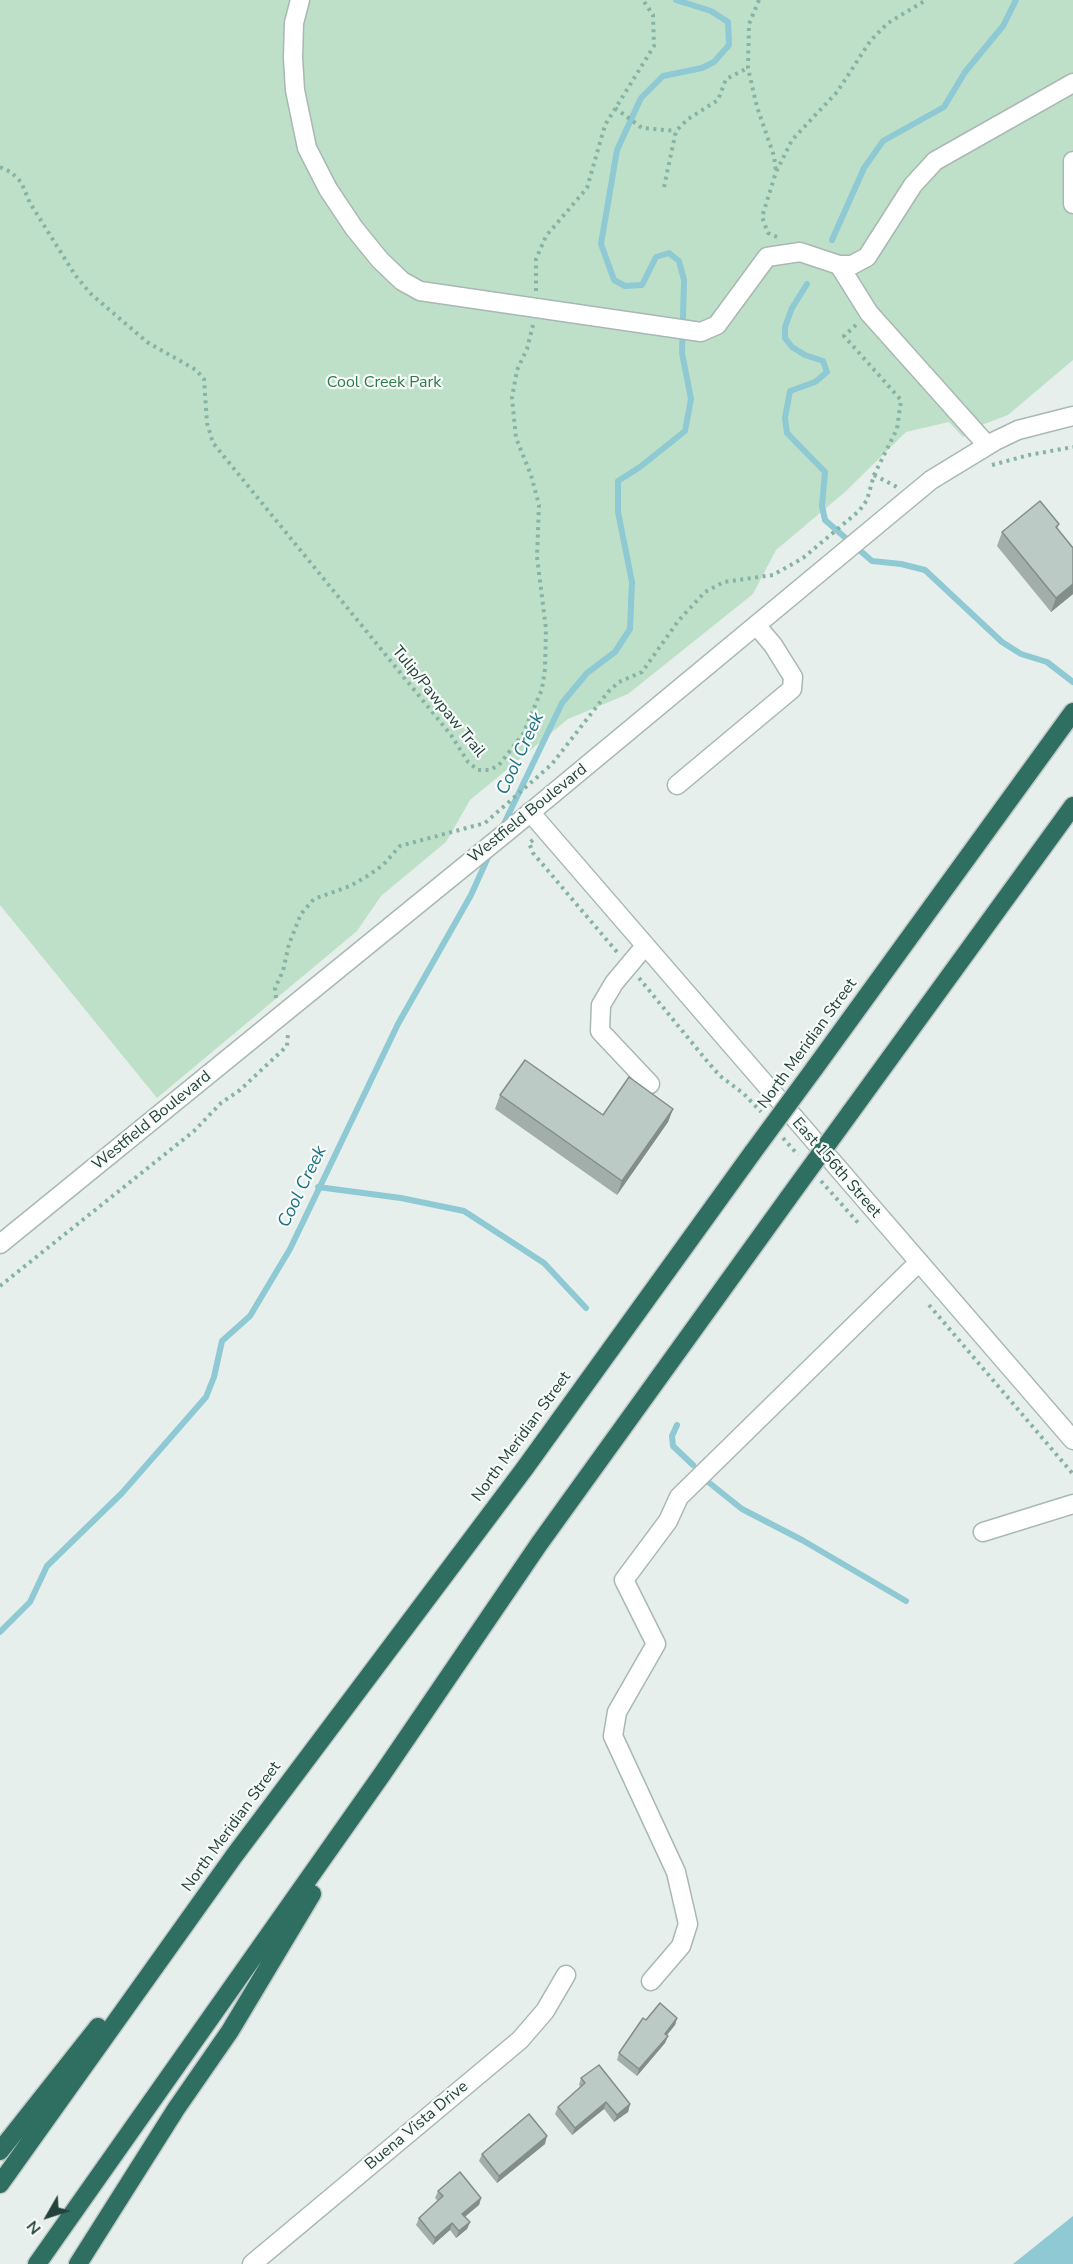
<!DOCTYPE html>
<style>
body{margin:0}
#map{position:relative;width:1073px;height:2264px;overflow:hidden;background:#e6efeb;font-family:"Nunito Sans",sans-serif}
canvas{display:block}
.north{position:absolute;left:18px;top:2186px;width:60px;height:60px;-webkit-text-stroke:4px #f7fbf9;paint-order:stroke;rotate:231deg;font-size:16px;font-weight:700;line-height:24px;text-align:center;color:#24423a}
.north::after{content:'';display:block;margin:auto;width:21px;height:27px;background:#24423a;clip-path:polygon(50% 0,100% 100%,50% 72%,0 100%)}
</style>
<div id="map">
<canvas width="1073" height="2264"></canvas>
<div class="north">N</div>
</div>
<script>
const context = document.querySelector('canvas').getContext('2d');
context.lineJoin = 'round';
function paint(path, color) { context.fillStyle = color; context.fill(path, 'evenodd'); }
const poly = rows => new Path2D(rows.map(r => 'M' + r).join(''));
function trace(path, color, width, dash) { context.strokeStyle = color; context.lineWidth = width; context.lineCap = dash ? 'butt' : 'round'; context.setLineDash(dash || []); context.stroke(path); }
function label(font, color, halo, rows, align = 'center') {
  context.font = font + ' "Nunito Sans",sans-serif'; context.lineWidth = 4.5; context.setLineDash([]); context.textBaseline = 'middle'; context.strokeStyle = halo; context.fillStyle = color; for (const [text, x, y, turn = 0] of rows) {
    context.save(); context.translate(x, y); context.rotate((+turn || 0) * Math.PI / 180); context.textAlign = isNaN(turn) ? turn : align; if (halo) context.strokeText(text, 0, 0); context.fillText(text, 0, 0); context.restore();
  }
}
const green = poly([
 [0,0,1073,0,1073,360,1008,415,979,426,963,437,949,422,906,432,845,492,776,550,753,594,628,694,568,719,470,800,446,842,381,896,357,931,157,1098,0,905]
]);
const water = poly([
 [1073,2216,1073,2264,1013,2264]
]);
const stream = poly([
 [832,240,864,168,883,141,944,107,965,72,1003,26,1016,0],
 [807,284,792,308,785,327,785,338,792,347,805,355,823,361,827,372,815,382,790,391,785,418,787,433,825,472,822,506,825,520,872,561,901,564,925,570,1002,642,1021,654,1047,662,1073,682],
 [502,828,562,703,587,673,615,652,630,629,632,582,618,512,618,481,640,467,685,431,691,399,682,353,684,280,679,261,669,253,656,257,642,285,625,286,614,280,601,244,617,150,641,98,663,76,702,68,714,62,729,45,728,22,711,11,676,0],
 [318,1187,401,1198,464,1211,544,1263,586,1308],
 [677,1425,672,1436,673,1446,693,1465],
 [707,1481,742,1509,802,1540,906,1601],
 [0,1632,30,1602,47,1566,122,1493,206,1397,214,1377,222,1341,250,1316,290,1249,398,1024,471,895,490,853]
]);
const path = poly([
 [759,0,749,24,748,68,757,107,774,156,776,172],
 [615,108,642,128,676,131],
 [0,167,11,172,21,182,30,203,75,275,91,294,147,342,196,370,204,379,207,423,213,443,451,735,468,762,478,770,490,770,499,765,523,734,542,689,545,669,546,629,537,557,539,505,531,475,516,438,512,398,517,370,527,349,533,325],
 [664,187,676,131,688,119,718,100,726,79,748,68],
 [777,237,768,233,762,217,776,172,792,140,837,92,871,40,888,23,926,0],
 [536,291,536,259,546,236,587,188,605,125,654,46,653,15,643,0],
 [992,465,1029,455,1073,447],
 [874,475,897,487],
 [533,840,529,843,533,853,617,952],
 [639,978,707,1061,720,1076,744,1094,761,1112],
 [276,998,275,988,283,971,289,944,301,914,314,899,350,886,369,875,383,865,400,846,485,823,552,764,608,692,619,682,642,672,679,620,705,592,724,582,773,575,803,558,859,511,867,500,874,475,897,429,901,400,844,336,857,324],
 [783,1138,798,1155],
 [821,1181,860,1225],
 [0,1286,194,1131,221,1103,240,1090,287,1046,288,1033],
 [929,1305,1073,1474]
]);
const minor = poly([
 [300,0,294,23,293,58,295,90,307,148,328,189,354,228,380,260,402,281,420,291,701,332,717,325,767,257,800,252,839,265,852,265,867,257,913,185,935,161,1073,83],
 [1073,161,1073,204],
 [839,265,869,313,987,445],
 [677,785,792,689,793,677,773,645,756,625],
 [530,812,1073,1440],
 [645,946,614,983,601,1005,600,1031,650,1084],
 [0,1244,514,826,931,480,995,441,1018,430,1073,416],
 [983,1532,1073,1504],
 [651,1981,681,1946,688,1924,676,1872,613,1736,617,1712,656,1644,624,1580,668,1521,679,1497,918,1263],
 [252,2264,520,2040,545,2011,566,1975]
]);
const highway = poly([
 [814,1069,1073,712],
 [850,1113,1073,806],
 [0,2151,98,2027],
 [0,2184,234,1856,525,1468,753,1152],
 [37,2264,383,1773,539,1544,789,1197],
 [78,2264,176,2109,230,2031,312,1894]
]);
const highwayBridge = poly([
 [753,1152,814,1069],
 [789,1197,850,1113]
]);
const wall = poly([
 [1059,524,1057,529,1073,594,1051,612,997,546,1002,532],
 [500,1095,603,1115,673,1109,668,1122,617,1195,495,1109],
 [677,2018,675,2025,667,2035,668,2036,665,2043,637,2076,617,2060,619,2053,646,2020],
 [581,2078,630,2104,628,2112,614,2122,604,2109,572,2135,555,2114,558,2107,581,2087,579,2085],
 [545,2144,497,2183,479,2161,482,2154],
 [438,2191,481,2198,479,2205,465,2216,470,2222,467,2229,456,2238,450,2230,433,2245,416,2225,419,2218,438,2201,435,2198]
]);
const shadedWall = poly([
 [1073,584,1073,594,1051,612,1056,598],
 [673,1109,668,1122,617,1195,622,1181],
 [677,2018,675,2025,662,2041,665,2034],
 [668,2036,665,2043,637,2076,639,2069],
 [606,2102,604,2109,572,2135,575,2128],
 [630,2104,628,2112,614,2122,617,2115],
 [547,2136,545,2144,497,2183,499,2176],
 [481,2198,479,2205,460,2221,462,2214],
 [470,2222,467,2229,456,2238,459,2231],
 [452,2223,450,2230,433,2245,435,2238]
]);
const building = poly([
 [1040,501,1059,524,1056,527,1073,548,1073,584,1056,598,1002,532,1040,501],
 [525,1060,603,1115,629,1077,673,1109,622,1181,500,1095,525,1060],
 [660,2003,677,2018,665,2034,668,2036,639,2069,619,2053,643,2018,646,2020,660,2003],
 [599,2065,630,2104,617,2115,606,2102,575,2128,558,2107,585,2083,581,2078,599,2065],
 [529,2114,547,2136,499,2176,482,2154,529,2114],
 [460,2172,481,2198,462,2214,470,2222,459,2231,452,2223,435,2238,419,2218,443,2196,438,2191,460,2172]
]);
const parkNames = [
 ["Cool Creek Park",384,383]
];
const streetNames = [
 ["Tulip/Pawpaw Trail",438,702,51],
 ["Westfield Boulevard",528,814,-39],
 ["North Meridian Street",808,1044,-54],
 ["Westfield Boulevard",152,1121,-39],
 ["East 156th Street",836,1168,49],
 ["North Meridian Street",522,1437,-54],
 ["North Meridian Street",232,1827,-54],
 ["Buena Vista Drive",417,2126,-40]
];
const waterNames = [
 ["Cool Creek",521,754,-65],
 ["Cool Creek",303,1187,-64]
];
paint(green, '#bfe0c8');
paint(water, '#8ec9d4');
trace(stream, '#8ec9d4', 6);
trace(minor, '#a8b8b2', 21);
trace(highway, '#c2cac8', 21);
trace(path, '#86b3a5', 4, [3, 4.5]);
trace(minor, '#fff', 18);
trace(highway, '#2f6f62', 18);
trace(highwayBridge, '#c2cac8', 21, []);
trace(highwayBridge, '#2f6f62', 18);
paint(wall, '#a1aea9');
paint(shadedWall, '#838d89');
paint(building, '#bbcac4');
trace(building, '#838d89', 1.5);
label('16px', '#2d7a4b', '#f7fbf9', parkNames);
label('16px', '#24423a', '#f7fbf9', streetNames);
label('italic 18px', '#1c6f80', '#f7fbf9', waterNames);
</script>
